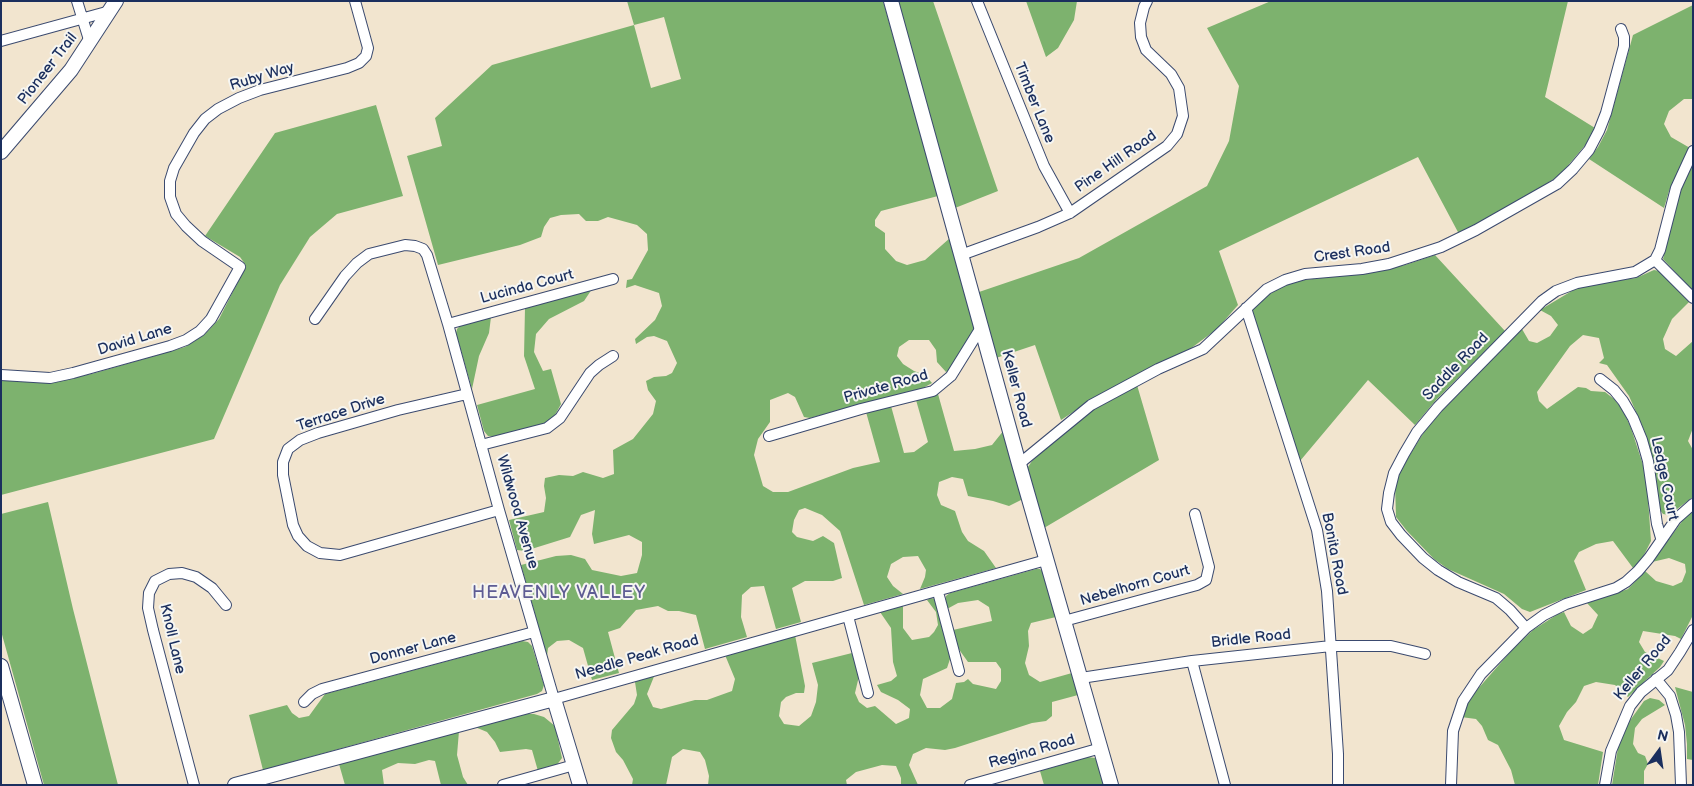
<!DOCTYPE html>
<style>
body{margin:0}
#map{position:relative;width:1694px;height:786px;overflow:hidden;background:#f2e5cf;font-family:"Balsamiq Sans",sans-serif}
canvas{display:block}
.frame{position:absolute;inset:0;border:2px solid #1b2f5e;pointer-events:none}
.north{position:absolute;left:1634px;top:726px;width:50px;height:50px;-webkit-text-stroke:4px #f6f6f2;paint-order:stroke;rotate:14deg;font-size:14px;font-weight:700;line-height:20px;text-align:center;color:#1b2f5e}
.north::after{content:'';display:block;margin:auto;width:18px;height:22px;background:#1b2f5e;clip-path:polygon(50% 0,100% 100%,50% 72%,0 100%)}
</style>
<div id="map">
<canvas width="1694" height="786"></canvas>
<div class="frame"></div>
<div class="north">N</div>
</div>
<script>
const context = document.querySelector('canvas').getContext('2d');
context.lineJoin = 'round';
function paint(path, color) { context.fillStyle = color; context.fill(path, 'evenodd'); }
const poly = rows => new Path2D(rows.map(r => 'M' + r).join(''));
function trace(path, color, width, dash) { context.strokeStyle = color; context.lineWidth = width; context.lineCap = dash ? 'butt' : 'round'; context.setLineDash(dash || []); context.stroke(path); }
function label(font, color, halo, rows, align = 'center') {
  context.font = font + ' "Balsamiq Sans",sans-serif'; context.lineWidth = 4; context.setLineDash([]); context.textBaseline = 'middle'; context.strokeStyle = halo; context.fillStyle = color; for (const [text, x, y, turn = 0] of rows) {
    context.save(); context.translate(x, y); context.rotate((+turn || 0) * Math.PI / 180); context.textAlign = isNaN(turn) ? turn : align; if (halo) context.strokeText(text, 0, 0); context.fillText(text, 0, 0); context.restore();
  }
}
const forest = poly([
 [627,1,883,1,938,196,881,211,875,220,875,226,885,233,885,249,896,261,907,265,925,260,950,238,976,331,953,368,946,372,937,362,936,350,929,340,909,340,899,347,897,356,903,364,914,371,925,375,932,383,923,388,810,418,804,417,795,397,788,393,770,400,770,422,758,439,754,455,763,486,773,492,788,492,853,468,880,462,866,412,891,406,904,453,914,452,928,442,916,400,938,394,954,451,975,449,992,445,1004,430,1023,499,1009,506,993,501,968,496,963,479,952,477,939,482,937,495,941,505,955,511,962,532,968,541,984,551,996,568,920,589,925,577,926,570,918,556,903,557,891,564,887,577,893,586,903,594,864,605,840,531,822,515,805,508,799,510,794,520,792,532,797,537,813,541,823,536,834,543,842,578,833,581,805,581,792,588,801,622,776,629,764,586,751,587,742,595,741,617,747,637,705,649,696,615,679,611,668,611,658,606,636,610,620,628,608,632,619,673,592,680,583,648,569,640,557,641,548,648,547,656,521,565,556,556,571,555,585,559,592,570,621,576,637,573,642,555,642,542,629,535,594,544,592,534,595,510,581,515,570,537,525,551,517,550,509,520,544,512,546,498,544,486,545,478,559,475,573,476,583,472,603,478,614,474,613,450,633,439,653,414,656,401,648,390,646,381,654,377,666,376,672,373,677,363,667,341,654,336,647,337,636,344,635,339,655,320,662,306,659,293,635,285,626,288,627,280,632,279,648,250,647,234,637,225,608,217,598,221,586,221,579,214,561,215,550,218,544,227,541,237,520,245,438,265,407,156,442,146,435,118,492,65,634,25,651,88,681,79,664,17,634,25],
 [898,1,933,1,998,191,955,208],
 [1026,1,1077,1,1074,20,1058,48,1046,57],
 [1271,1,1568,1,1545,97,1595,128,1587,143,1560,175,1532,193,1459,234,1418,157,1219,251,1238,305,1217,329,1190,349,1102,393,1061,420,1035,345,996,358,979,292,1079,258,1207,186,1229,141,1239,86,1207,28],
 [1693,5,1693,99,1684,99,1669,111,1664,124,1671,137,1690,148,1669,191,1664,208,1589,159,1598,147,1607,130,1633,35],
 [376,105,403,196,337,214,310,237,280,285,214,439,1,495,1,380,60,381,95,373,185,347,204,335,219,319,244,270,245,264,240,257,205,236,275,133],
 [1691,165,1693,166,1693,291,1663,259,1679,193],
 [1435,255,1505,331,1436,400,1415,425,1368,380,1300,461,1252,314,1253,308,1264,298,1279,288,1296,281,1378,271,1405,265],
 [1654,270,1659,271,1689,302,1672,319,1663,339,1665,349,1676,356,1693,341,1693,428,1688,441,1693,450,1693,497,1669,515,1663,514,1660,510,1653,468,1644,430,1629,396,1607,365,1599,363,1604,358,1599,338,1583,335,1570,346,1537,392,1539,401,1547,409,1578,387,1586,388,1591,391,1605,392,1614,399,1623,410,1631,428,1643,465,1647,485,1651,541,1642,559,1633,568,1613,541,1596,544,1579,552,1574,561,1586,590,1530,612,1522,609,1504,594,1448,569,1434,559,1407,531,1396,517,1395,484,1403,466,1424,432,1441,412,1522,329,1529,341,1537,343,1550,336,1558,325,1551,316,1540,310,1575,289,1599,283,1636,278],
 [592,289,584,301,549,319,536,334,534,352,543,371,551,369,561,404,554,417,547,423,497,437,488,436,484,431,477,405,535,389,524,356,525,308],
 [491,317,489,333,479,356,472,389,456,333,457,329,461,325],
 [1137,385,1159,460,1044,528,1028,474,1028,467,1032,461,1067,429,1088,411],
 [48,502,73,609,118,785,44,785,1,631,1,514],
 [1693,511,1693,615,1681,639,1675,636,1643,631,1639,642,1645,652,1664,661,1660,667,1628,697,1615,685,1596,682,1584,686,1576,702,1567,712,1559,726,1564,740,1603,752,1598,785,1515,785,1511,770,1498,745,1488,740,1482,726,1476,719,1461,717,1469,699,1512,650,1533,630,1558,614,1564,612,1571,626,1583,634,1592,628,1598,615,1587,603,1628,589,1645,571,1656,581,1673,586,1682,582,1686,572,1685,564,1669,558,1652,562,1686,516],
 [1036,569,1040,569,1044,573,1056,617,1031,623,1028,631,1029,646,1025,663,1029,675,1040,682,1072,673,1078,695,1052,702,1052,716,1046,721,1032,723,955,748,945,750,926,748,913,754,909,765,918,785,901,785,901,778,896,766,882,765,856,772,846,780,847,785,708,785,709,776,705,760,700,752,683,749,672,757,666,785,632,785,633,779,623,760,616,752,611,738,612,730,634,704,637,695,635,682,655,674,647,694,653,707,661,709,695,700,707,700,732,691,735,679,725,655,795,635,805,686,804,693,796,693,786,697,781,702,779,716,784,724,799,726,811,716,816,702,818,685,812,663,852,653,859,676,855,693,859,702,867,708,875,706,896,724,909,718,910,709,898,700,881,692,877,685,891,681,897,676,893,662,891,628,880,612,903,606,903,628,912,640,929,637,934,632,938,625,936,612,927,600,931,598,935,599,951,656,947,668,923,679,920,695,927,708,940,708,952,699,956,683,964,682,968,679,973,684,996,689,1001,681,1001,669,996,662,968,662,958,648,953,630,992,621,989,607,978,600,958,603,947,609,945,602,946,596,950,593],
 [522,641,528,642,532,646,544,685,542,691,537,694,263,770,249,715,287,705,292,713,299,718,309,716,325,694],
 [1675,687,1693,692,1693,760,1687,759,1687,744,1685,725],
 [1650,698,1659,700,1665,705,1642,719,1635,728,1633,744,1638,753,1645,756,1648,764,1644,771,1644,785,1612,785,1618,748,1626,726,1644,701],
 [522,714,534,714,544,717,555,726,562,758,556,766,538,771,532,750,526,749,500,752,495,742,487,732,475,727],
 [459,731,457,755,463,777,468,785,441,785,435,761,429,760,415,764,398,763,382,770,384,785,345,785,339,764],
 [1088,757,1095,758,1098,762,1104,785,1044,785,1040,771]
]);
const street = poly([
 [77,1,90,43],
 [977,1,1044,166,1070,213],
 [1,41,110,11],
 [961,255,1038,227,1070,213,1167,146,1177,134,1183,116,1179,88,1171,74,1146,50,1141,37,1140,23,1144,7,1147,1],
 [1655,260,1693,298],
 [1246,308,1317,530,1327,591,1338,754,1338,785],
 [315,319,345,276,357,263,369,254,405,245,415,246,423,249,427,255,448,324,499,510,554,699,1046,560],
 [448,324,613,279],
 [1,375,50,378,73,373,170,346,186,340,200,331,211,319,240,267,202,241,186,226,176,214,170,197,170,181,174,168,194,133,205,119,218,109,239,98,260,90,347,68,359,63,366,56,368,48,355,1],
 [1600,379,1614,390,1623,401,1633,418,1642,440,1648,461,1657,524,1661,538],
 [467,394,398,410,318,433,300,440,288,449,283,462,283,475,293,525,298,536,307,546,320,553,340,555,499,510],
 [769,436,861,409,933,391,951,376,982,326],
 [481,445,547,428,560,418,590,373,599,365,613,356],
 [1019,464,1091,405,1158,369,1203,349,1267,289,1285,280,1305,274,1362,269,1389,264,1441,247,1476,230,1557,184,1573,169,1589,150,1599,131,1606,113,1624,46,1624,37,1621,29],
 [938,592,959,671],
 [848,616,868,693],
 [1064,621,1197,585,1206,580,1209,567,1195,514],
 [1526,628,1510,610,1496,598,1458,582,1438,570,1423,558,1401,535,1391,522,1387,509,1389,493,1394,473,1404,454,1417,432,1438,407,1542,301,1556,291,1577,283,1635,272,1655,260,1660,250,1676,188,1693,151],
 [1192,661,1225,785],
 [1081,678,1192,661,1331,646,1391,646,1425,654],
 [1656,679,1670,696,1676,715,1679,732,1681,785],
 [304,702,312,694,322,689,534,632],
 [194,785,153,630,148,608,149,593,155,581,169,574,182,573,196,577,212,588,226,605],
 [503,785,574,765],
 [970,785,1101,748],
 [1451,785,1453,731,1463,701,1481,674,1526,628,1544,615,1566,604,1616,588,1626,582,1638,571,1649,558,1676,519,1693,504],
 [1605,785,1611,751,1630,706,1641,692,1668,670,1680,652,1693,630]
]);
const secondary = poly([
 [891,1,1019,464,1111,785],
 [1,152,71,70,116,1],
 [1,666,35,785],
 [235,785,554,699,580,785]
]);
const streetNames = [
 ["Pioneer Trail",48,69,-52],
 ["Ruby Way",262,77,-17],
 ["Timber Lane",1034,103,68],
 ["Pine Hill Road",1116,162,-35],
 ["Crest Road",1352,253,-8],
 ["Lucinda Court",527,287,-15],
 ["David Lane",135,340,-17],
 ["Saddle Road",1456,367,-46],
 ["Private Road",886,387,-16],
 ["Keller Road",1016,389,75],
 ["Terrace Drive",341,413,-18],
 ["Ledge Court",1664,479,78],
 ["Wildwood Avenue",517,512,74],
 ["Bonita Road",1334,554,79],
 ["Nebelhorn Court",1135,586,-16],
 ["Knoll Lane",172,639,77],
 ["Bridle Road",1251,639,-6],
 ["Donner Lane",413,649,-15],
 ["Needle Peak Road",637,658,-16],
 ["Keller Road",1643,668,-50],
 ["Regina Road",1032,752,-16]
];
const quarterNames = [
 ["HEAVENLY VALLEY",559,593]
];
paint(forest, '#7db26e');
trace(street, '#3b4a6f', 12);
trace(secondary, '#3b4a6f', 16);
trace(street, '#fff', 10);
trace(secondary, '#fff', 14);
label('15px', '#1b2f5e', '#f6f6f2', streetNames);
context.letterSpacing = '1px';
label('18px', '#5e5c94', '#f6f6f2', quarterNames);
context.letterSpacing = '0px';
</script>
